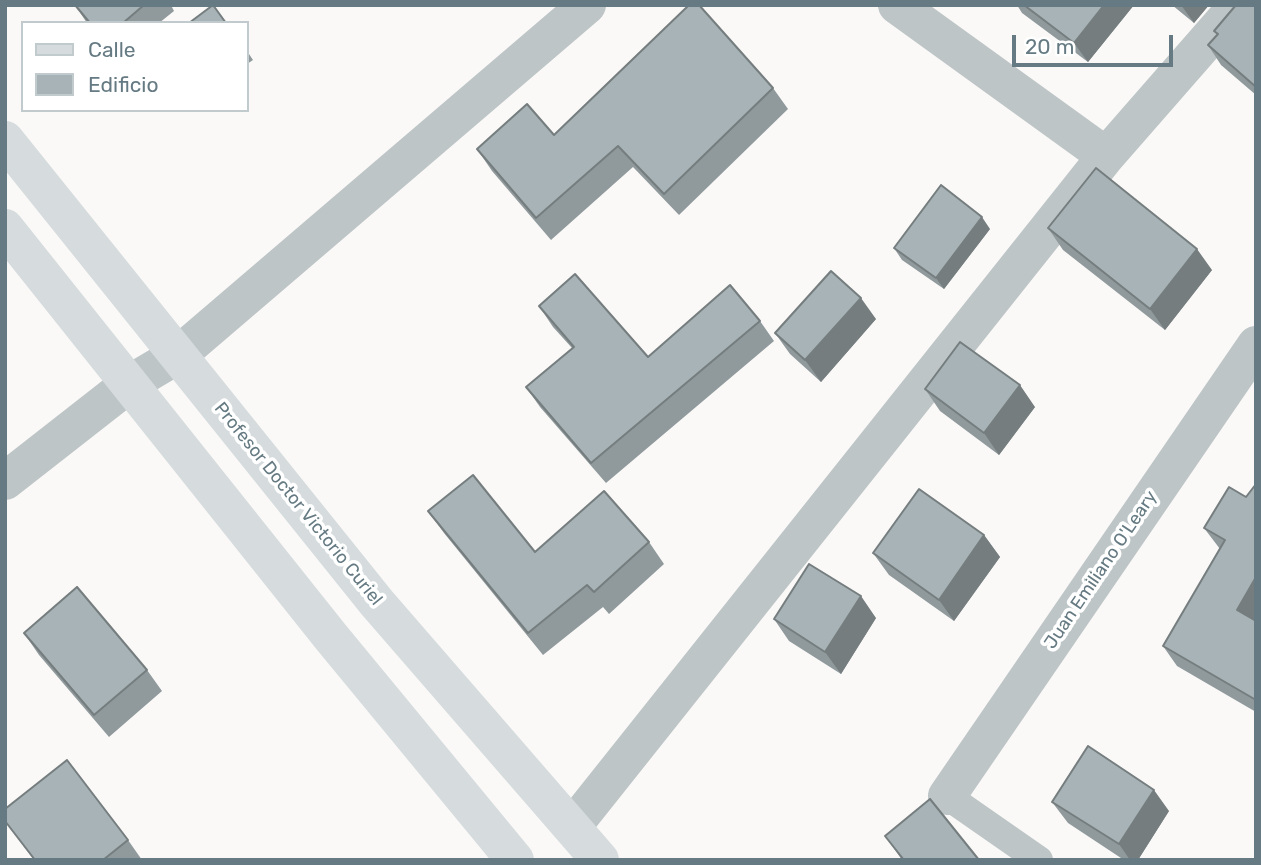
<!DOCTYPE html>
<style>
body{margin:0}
#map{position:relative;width:1261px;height:865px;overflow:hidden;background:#faf9f7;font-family:Rubik,sans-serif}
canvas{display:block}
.frame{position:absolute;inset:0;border:7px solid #657a82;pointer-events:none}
.legend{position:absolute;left:21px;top:21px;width:228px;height:91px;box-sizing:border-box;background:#fff;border:2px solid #c1cacd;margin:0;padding:9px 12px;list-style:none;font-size:21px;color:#657a82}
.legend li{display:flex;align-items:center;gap:14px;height:35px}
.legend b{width:35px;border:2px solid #c1cacd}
.scale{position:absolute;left:1012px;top:35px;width:161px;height:32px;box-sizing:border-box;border:4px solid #657a82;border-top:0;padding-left:9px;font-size:21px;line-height:24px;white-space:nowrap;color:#657a82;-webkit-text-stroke:5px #fff;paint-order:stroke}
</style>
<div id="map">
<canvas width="1261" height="865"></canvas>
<div class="frame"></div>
<ul class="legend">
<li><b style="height:9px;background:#d6dcde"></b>Calle</li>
<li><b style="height:19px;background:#a7b3b6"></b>Edificio</li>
</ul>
<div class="scale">20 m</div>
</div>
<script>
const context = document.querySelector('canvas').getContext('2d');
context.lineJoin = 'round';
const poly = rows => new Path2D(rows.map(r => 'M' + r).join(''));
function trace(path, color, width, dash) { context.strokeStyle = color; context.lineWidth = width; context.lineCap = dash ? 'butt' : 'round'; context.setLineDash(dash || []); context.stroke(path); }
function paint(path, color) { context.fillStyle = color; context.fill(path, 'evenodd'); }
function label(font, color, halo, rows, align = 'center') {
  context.font = font + ' Rubik,sans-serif'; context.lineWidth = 7; context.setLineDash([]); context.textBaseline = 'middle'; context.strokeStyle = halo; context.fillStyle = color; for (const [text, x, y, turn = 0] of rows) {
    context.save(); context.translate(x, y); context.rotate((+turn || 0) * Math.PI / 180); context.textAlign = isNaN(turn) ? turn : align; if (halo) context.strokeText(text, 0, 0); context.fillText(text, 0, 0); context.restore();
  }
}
const service = poly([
 [947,796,1039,860]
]);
const minor = poly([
 [897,5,1106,156],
 [5,481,129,384,178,355,587,5],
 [947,796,1256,345],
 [572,827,1106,156,1238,5]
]);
const secondary = poly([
 [5,140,377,603,600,860],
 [5,228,331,637,515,860]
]);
const wall = poly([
 [75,5,171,5,174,11,159,23,87,23],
 [1017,5,1134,5,1088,62,1022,13],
 [1172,5,1209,5,1194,23],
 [1256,5,1256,95,1221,65,1208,45,1217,35,1214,31],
 [247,51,253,60,247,64],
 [773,88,788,109,679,215,633,167,551,240,492,171,477,149,554,135],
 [1048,228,1212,270,1165,330,1063,250],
 [990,229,944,289,902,260,894,248],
 [539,306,648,357,760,321,774,341,606,483,540,407,526,387,572,348,553,327],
 [876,319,821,382,790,354,775,333],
 [925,389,1035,407,999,455,940,411],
 [1256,484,1256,712,1177,666,1163,646,1220,549,1204,528,1246,497],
 [428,511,535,552,649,542,664,564,609,614,603,607,543,655,444,533],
 [984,535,1000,557,954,621,889,575,873,553],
 [876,618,841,674,789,641,774,619],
 [24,633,147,670,162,691,109,737,39,655],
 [1052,802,1169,811,1138,860,1124,860,1068,823],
 [5,821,128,840,142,860,34,860],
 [885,836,979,860,902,860]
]);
const shadedWall = poly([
 [1104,5,1134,5,1088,62,1074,43],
 [1181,5,1209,5,1194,23],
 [982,217,990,229,944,289,936,278],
 [1197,249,1212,270,1165,330,1150,309],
 [861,298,876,319,821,382,805,360],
 [1020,385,1035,407,999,455,984,433],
 [984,535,1000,557,954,621,939,600],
 [1256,577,1256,621,1237,610],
 [861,596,876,618,841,674,825,652],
 [1154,790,1169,811,1138,860,1130,860,1119,844]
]);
const building = poly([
 [75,5,144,5,123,23,90,23,75,5],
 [213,5,226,23,189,23,213,5],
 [689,5,699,5,773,88,664,194,618,146,536,218,477,149,527,104,554,135,689,5],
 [1024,5,1104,5,1074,43,1024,5],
 [1236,5,1256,5,1256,87,1208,45,1218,34,1214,31,1236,5],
 [1096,168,1197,249,1150,309,1048,228,1096,168],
 [941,185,982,217,936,278,894,248,941,185],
 [831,271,861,298,805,360,775,333,831,271],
 [575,274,648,357,730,285,760,321,591,463,526,387,574,347,539,306,575,274],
 [960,342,1020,385,984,433,925,389,960,342],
 [473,475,535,552,604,491,649,542,594,592,587,585,528,633,428,511,473,475],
 [1256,484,1256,577,1237,610,1256,621,1256,700,1163,646,1225,540,1204,528,1229,487,1246,497,1256,484],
 [919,489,984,535,939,600,873,553,919,489],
 [809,564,861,596,825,652,774,619,809,564],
 [77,587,147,670,94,715,24,633,77,587],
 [1088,746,1154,790,1119,844,1052,802,1088,746],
 [67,760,128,840,103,860,35,860,5,821,5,809,67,760],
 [930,799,979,860,904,860,885,836,930,799]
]);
const streetNames = [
 ["Profesor Doctor Victorio Curiel",298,504,51],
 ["Juan Emiliano O'Leary",1101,570,-56]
];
trace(service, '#bec5c7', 28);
trace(minor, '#bec5c7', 38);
trace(secondary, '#d6dcde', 38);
paint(wall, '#909a9d');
paint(shadedWall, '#757d7f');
paint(building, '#a7b3b6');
trace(building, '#757d7f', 2);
label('18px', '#657a82', '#fff', streetNames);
</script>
